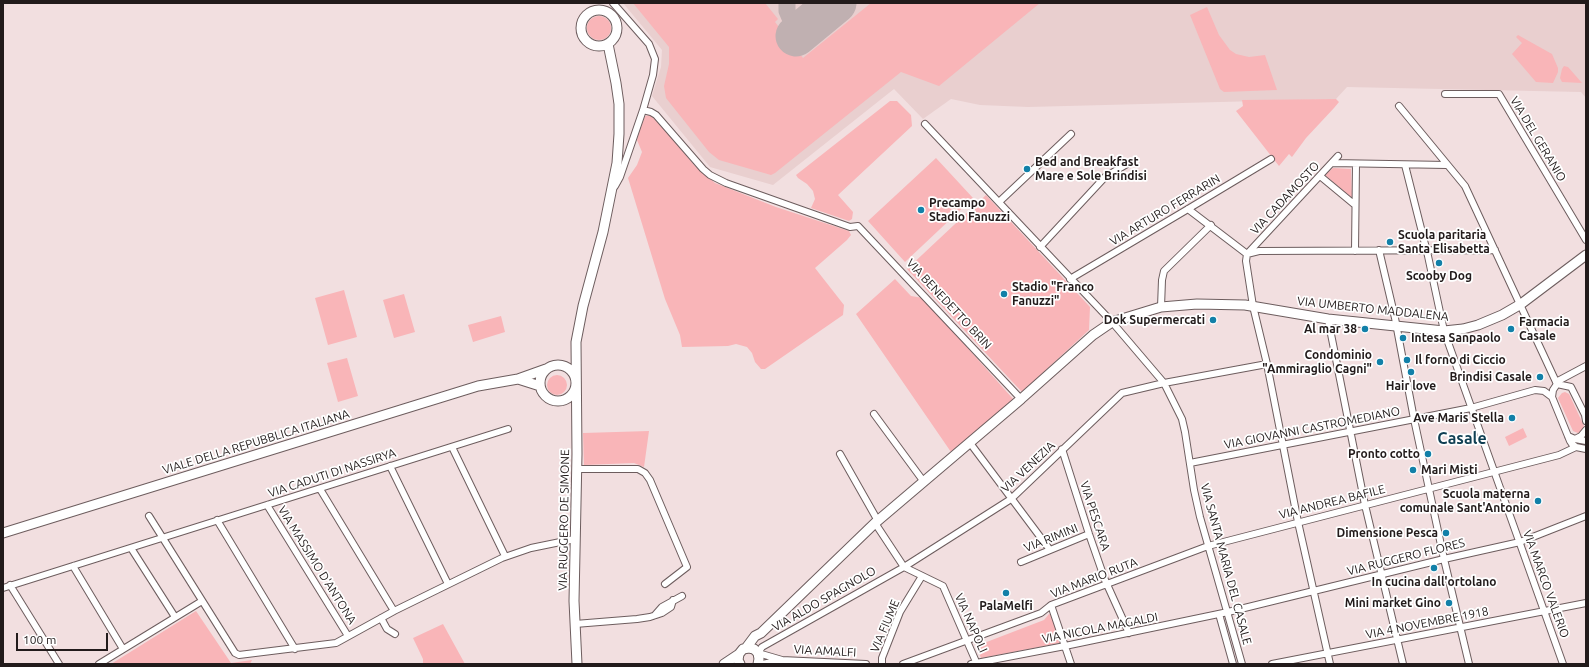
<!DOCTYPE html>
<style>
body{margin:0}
#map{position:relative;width:1589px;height:667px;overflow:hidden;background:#f2dfe0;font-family:Ubuntu,sans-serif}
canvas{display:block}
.frame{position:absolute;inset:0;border:4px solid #221b1b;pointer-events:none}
.scale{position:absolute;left:16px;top:633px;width:92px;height:18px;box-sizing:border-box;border:2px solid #221b1b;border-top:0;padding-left:5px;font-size:12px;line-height:14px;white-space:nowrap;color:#221b1b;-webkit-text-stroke:3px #fff;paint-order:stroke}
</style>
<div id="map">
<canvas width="1589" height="667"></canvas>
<div class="frame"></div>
<div class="scale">100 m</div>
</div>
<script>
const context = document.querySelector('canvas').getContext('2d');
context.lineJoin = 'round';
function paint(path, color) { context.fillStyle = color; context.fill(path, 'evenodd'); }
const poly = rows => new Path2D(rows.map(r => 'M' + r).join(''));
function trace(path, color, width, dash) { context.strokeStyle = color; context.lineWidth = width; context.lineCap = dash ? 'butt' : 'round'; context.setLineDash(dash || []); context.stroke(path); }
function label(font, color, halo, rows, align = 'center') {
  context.font = font + ' Ubuntu,sans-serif'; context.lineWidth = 3.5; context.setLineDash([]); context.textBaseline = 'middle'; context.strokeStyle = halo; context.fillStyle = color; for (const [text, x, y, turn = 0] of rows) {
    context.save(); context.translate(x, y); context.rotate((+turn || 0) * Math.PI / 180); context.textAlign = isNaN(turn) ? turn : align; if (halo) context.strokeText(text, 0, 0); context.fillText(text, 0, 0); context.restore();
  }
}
const built = poly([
 [623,3,1586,3,1586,98,1581,92,1347,87,1336,99,1028,107,980,105,951,99,923,119,894,89,773,185,710,167,652,96,661,67,662,50]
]);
const green = poly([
 [633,3,765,3,778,19,775,22,803,58,871,3,1040,3,939,86,901,72,775,173,771,175,719,160,709,152,666,98,664,86,669,64,669,47],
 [1207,7,1219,35,1230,50,1236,54,1249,57,1265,55,1277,90,1224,92,1220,89,1190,15],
 '587 28a12 12 0 1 1 24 0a12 12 0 1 1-24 0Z',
 [1518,35,1552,54,1558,68,1558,72,1553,83,1536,82,1512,54,1522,43,1516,37],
 [1564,66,1568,67,1582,83,1562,82,1560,78,1562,69],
 [1336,99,1339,102,1334,108,1306,138,1292,157,1289,154,1279,166,1236,111,1243,106,1242,100],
 [890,101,897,101,911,115,912,126,838,195,853,212,852,219,849,221,811,208,815,199,813,191,807,184,798,178,796,175],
 [650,115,655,118,694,165,715,183,776,207,849,231,851,235,847,240,815,268,844,305,843,315,765,369,761,369,755,362,752,353,747,347,736,344,728,346,682,347,680,335,665,299,628,178,637,165,642,152,637,140,639,132,645,116],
 [936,158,973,198,905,262,868,221],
 [1333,168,1351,169,1352,198,1325,175],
 [986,195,1090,307,1089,330,1022,392,907,269],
 [895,279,911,296,923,298,1014,400,951,452,856,314],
 [344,290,357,337,328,345,315,298],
 [404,294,415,332,394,338,383,300],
 [501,316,505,332,473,342,468,325],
 [347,358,358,396,338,402,327,363],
 '547 385a10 10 0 1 1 20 0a10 10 0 1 1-20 0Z',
 [1565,392,1569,394,1584,426,1581,432,1578,433,1573,431,1558,398,1562,393],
 [1523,428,1527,437,1509,446,1505,437],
 [649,431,644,467,634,463,584,465,583,433],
 [196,611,231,663,252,660,250,664,111,664],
 [1049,614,1051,614,1060,643,981,658,974,641,984,643,1044,620],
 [443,624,465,664,423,664,423,659,413,638]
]);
const taxiway = poly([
 [787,3,787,11,790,18,796,23,804,25,812,22]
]);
const runway = poly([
 [796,36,836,3]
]);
const street = poly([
 [613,3,649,44,655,59,653,75,643,110,620,177,615,186],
 [1445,94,1499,94,1586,240],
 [1399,106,1465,186,1557,384],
 [643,110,651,112,656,115,703,169,710,175,726,183,771,199,850,227,858,226,1021,399],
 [925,124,1112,322,1164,383,1182,419,1185,432,1194,490,1200,517,1242,664],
 [1332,163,1447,165],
 [1405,165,1428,256,1444,331,1563,664],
 [1320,176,1355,205],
 [999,202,1071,134],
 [1188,209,1247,254],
 [1040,247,1105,177,1127,164],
 [1379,250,1395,318,1414,419,1444,559,1469,664],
 [1355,251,1356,164],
 [1248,253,1338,156],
 [1247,254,1246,261,1253,306,1267,364,1298,522,1330,664],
 [1247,254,1259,251,1495,250],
 [1070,279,1188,209,1271,159],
 [1161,307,1162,280,1164,271,1211,225],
 [1328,319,1365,505,1403,664],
 [1556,382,1586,366],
 [1557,384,1553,390,1552,397,1570,441,1572,444,1576,447,1586,449],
 [1557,384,1571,387,1585,415,1586,421],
 [874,414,924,482],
 [1568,436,1575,439,1581,436,1586,430],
 [1575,439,1586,441],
 [970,443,1050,550],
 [452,447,505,556],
 [1062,449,1089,534,1105,580,1129,633],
 [840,454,878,521],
 [1190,463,1471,408,1535,390,1544,391,1552,397],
 [390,466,448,584],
 [577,469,638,469,645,473,650,480,687,567,665,584],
 [320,489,394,611],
 [267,505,348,636],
 [149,516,235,653,239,655,336,643,394,611,502,558,531,548,575,539],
 [217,520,295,649],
 [875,523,904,567],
 [131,548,175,617],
 [1021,562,1089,534],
 [73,566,123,649],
 [904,567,943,586,977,664],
 [10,585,59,664],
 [3,588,508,429],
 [1051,605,1071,664],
 [1219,614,1233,664],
 [655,615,662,607,682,596],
 [381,618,387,629,395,634],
 [575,624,637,619,650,617,662,613,671,607,673,600],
 [782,660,758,653,762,647,904,567,1011,499,1122,393,1164,383,1267,364],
 [99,664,202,601],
 [762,664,782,660,866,664],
 [882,664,882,658,900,612,922,576],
 [903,664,1041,613,1051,605,1208,546,1559,455,1576,447],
 [971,664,1065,646,1228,612,1444,559,1520,542,1586,516],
 [1272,664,1586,603]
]);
const secondary = poly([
 '581 28a18 18 0 1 1 36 0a18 18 0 1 1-36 0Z',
 '540 383a18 18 0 1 1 36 0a18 18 0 1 1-36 0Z',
 [518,379,540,386],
 [3,533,478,386,518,379,546,369],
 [746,648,755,636,761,633,875,523,1021,399,1093,335,1112,322,1161,307,1197,304,1245,305,1328,319,1444,331,1463,329,1478,325,1502,315,1521,304,1586,255],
 [739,654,738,660,740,664],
 [577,664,574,601,577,454,576,342,583,306,603,232,617,163,619,134,619,104,616,83,608,44],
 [724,664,739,654,743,649,749,648,754,649,758,653,759,659,758,664]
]);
const markers = [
 [1027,169,4,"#1280a8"],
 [921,210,4,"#1280a8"],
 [1390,242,4,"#1280a8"],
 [1439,263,4,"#1280a8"],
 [1004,294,4,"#1280a8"],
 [1213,320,4,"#1280a8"],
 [1365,329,4,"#1280a8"],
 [1511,329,4,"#1280a8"],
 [1403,338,4,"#1280a8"],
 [1407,360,4,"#1280a8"],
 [1380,362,4,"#1280a8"],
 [1411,372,4,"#1280a8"],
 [1540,377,4,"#1280a8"],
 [1512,418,4,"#1280a8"],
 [1428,454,4,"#1280a8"],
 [1413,470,4,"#1280a8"],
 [1538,501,4,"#1280a8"],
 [1446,533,4,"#1280a8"],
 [1434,568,4,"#1280a8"],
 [1006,593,4,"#1280a8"],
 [1449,603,4,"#1280a8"]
];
const streetNames = [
 ["VIA DEL GERANIO",1538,139,59],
 ["VIA CADAMOSTO",1285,198,-47],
 ["VIA ARTURO FERRARIN",1165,210,-31],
 ["VIA BENEDETTO BRIN",949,304,47],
 ["VIA UMBERTO MADDALENA",1373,309,6],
 ["VIA GIOVANNI CASTROMEDIANO",1312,428,-11],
 ["VIALE DELLA REPUBBLICA ITALIANA",256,442,-17],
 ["VIA VENEZIA",1028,467,-43],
 ["VIA CADUTI DI NASSIRYA",332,473,-18],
 ["VIA ANDREA BAFILE",1332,502,-14],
 ["VIA PESCARA",1095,516,72],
 ["VIA RUGGERO DE SIMONE",564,520,-89],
 ["VIA RIMINI",1051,538,-22],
 ["VIA RUGGERO FLORES",1406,557,-14],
 ["VIA SANTA MARIA DEL CASALE",1226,564,75],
 ["VIA MASSIMO D'ANTONA",317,565,58],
 ["VIA MARIO RUTA",1094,578,-21],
 ["VIA MARCO VALERIO",1546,584,70],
 ["VIA ALDO SPAGNOLO",824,599,-30],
 ["VIA NAPOLI",971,623,66],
 ["VIA 4 NOVEMBRE 1918",1427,623,-11],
 ["VIA FIUME",885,626,-67],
 ["VIA NICOLA MAGALDI",1100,628,-11],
 ["VIA AMALFI",825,651,3]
];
const poiNames = [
 ["Bed and Breakfast",1035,162,"left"],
 ["Mare e Sole Brindisi",1035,176,"left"],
 ["Precampo",929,203,"left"],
 ["Stadio Fanuzzi",929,217,"left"],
 ["Scuola paritaria",1398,235,"left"],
 ["Santa Elisabetta",1398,249,"left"],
 ["Scooby Dog",1439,276,"center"],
 ["Stadio \"Franco",1012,287,"left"],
 ["Fanuzzi\"",1012,301,"left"],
 ["Dok Supermercati",1205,320],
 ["Farmacia",1519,322,"left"],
 ["Casale",1519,336,"left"],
 ["Al mar 38",1357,329],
 ["Intesa Sanpaolo",1411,338,"left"],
 ["Condominio",1372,355],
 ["\"Ammiraglio Cagni\"",1372,369],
 ["Il forno di Ciccio",1415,360,"left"],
 ["Brindisi Casale",1532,377],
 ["Hair love",1411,386,"center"],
 ["Ave Maris Stella",1504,418],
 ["Pronto cotto",1420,454],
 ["Mari Misti",1421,470,"left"],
 ["Scuola materna",1530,494],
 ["comunale Sant'Antonio",1530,508],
 ["Dimensione Pesca",1438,533],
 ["In cucina dall'ortolano",1434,582,"center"],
 ["Mini market Gino",1441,603],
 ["PalaMelfi",1006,606,"center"]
];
const districtNames = [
 ["Casale",1462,439]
];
paint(built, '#e9cfcf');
paint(green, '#f9b5b8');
trace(taxiway, '#c0b0b1', 17);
trace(runway, '#c0b0b1', 41);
trace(street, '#6d5d5e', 8);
trace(secondary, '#6d5d5e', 11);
trace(street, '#fff', 6);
trace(secondary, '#fff', 9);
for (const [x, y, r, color] of markers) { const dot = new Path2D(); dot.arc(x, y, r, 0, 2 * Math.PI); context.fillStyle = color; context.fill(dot); trace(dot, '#fff', 1.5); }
label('12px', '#221b1b', '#fff', streetNames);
label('bold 12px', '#221b1b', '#fff', poiNames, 'right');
label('bold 16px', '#0f3f53', '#fff', districtNames);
</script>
